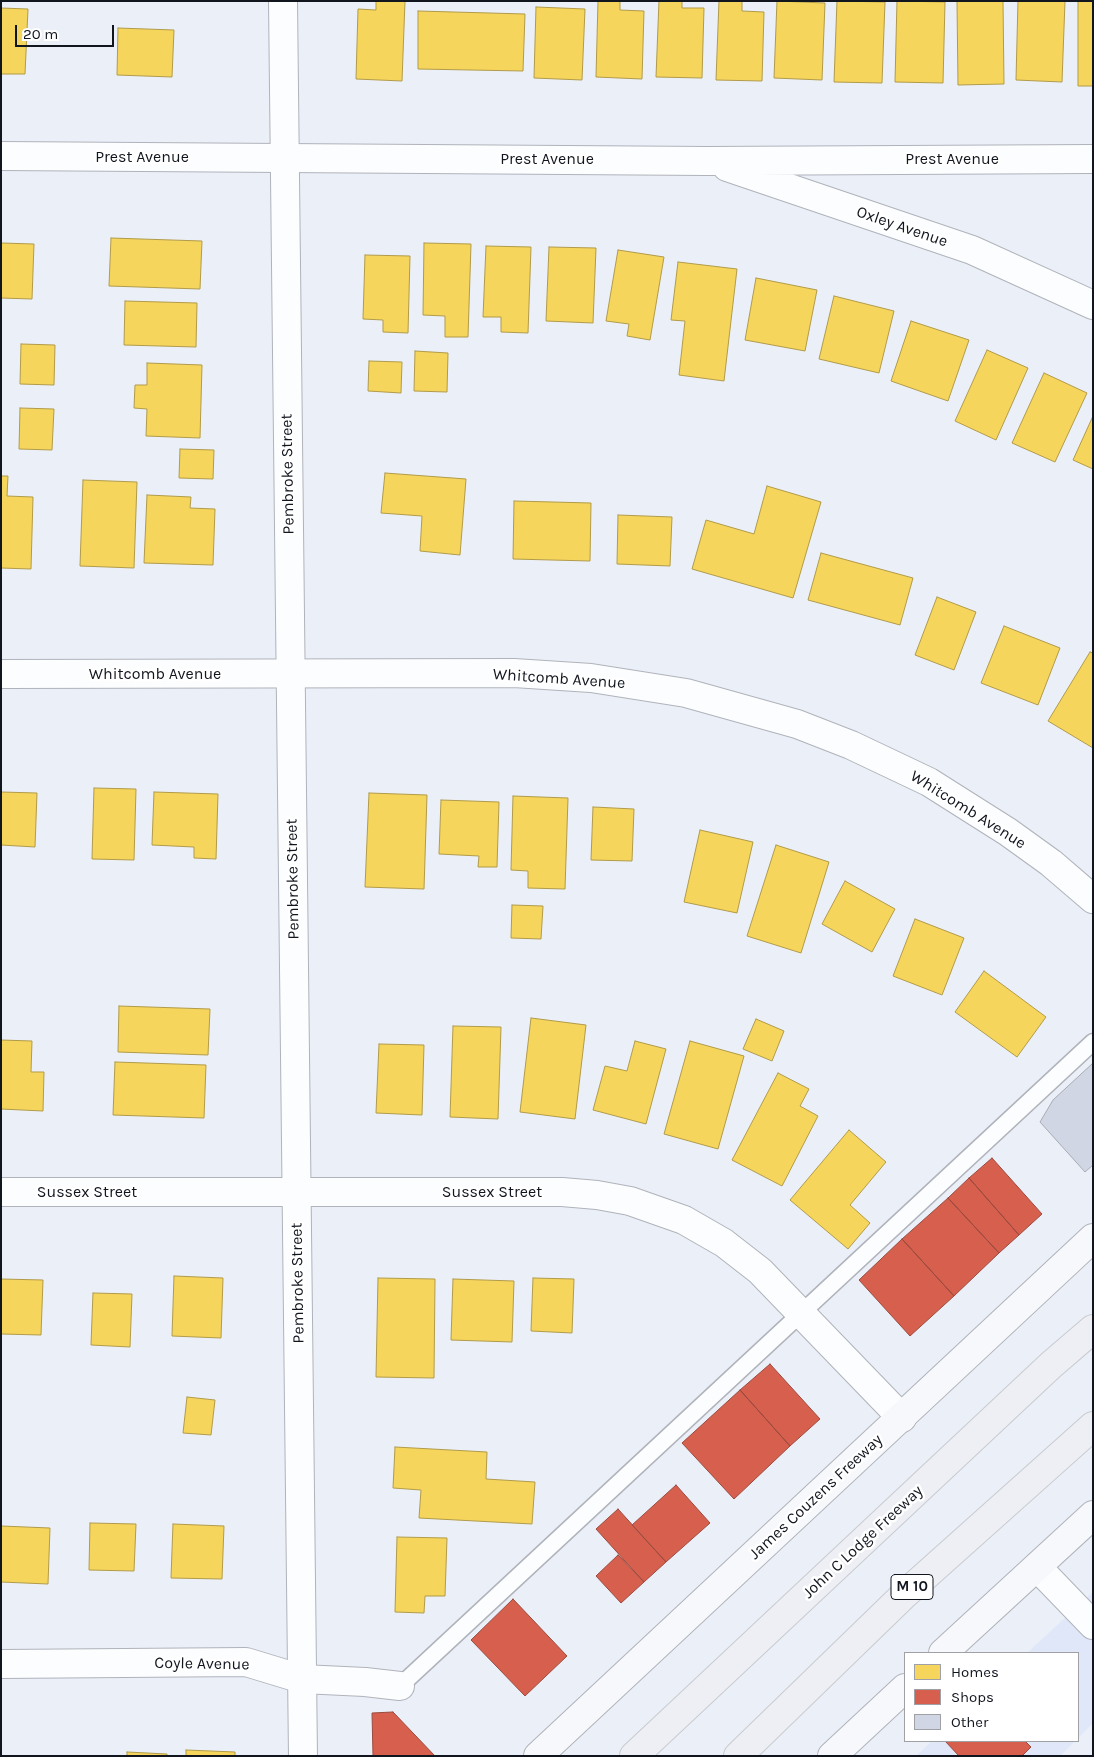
<!DOCTYPE html>
<style>
body{margin:0}
#map{position:relative;width:1094px;height:1757px;overflow:hidden;background:#ebeff7;font-family:Karla,sans-serif}
canvas{display:block}
.frame{position:absolute;inset:0;border:2px solid #11151e;pointer-events:none}
.legend{position:absolute;left:904px;top:1652px;width:175px;height:90px;box-sizing:border-box;background:#fff;border:1px solid #a0a1a5;margin:0;padding:6px 9px;list-style:none;font-size:15px;color:#11151e}
.legend li{display:flex;align-items:center;gap:10px;height:25px}
.legend b{width:25px;border:1px solid #a0a1a5}
.scale{position:absolute;left:15px;top:25px;width:99px;height:22px;box-sizing:border-box;border:2px solid #11151e;border-top:0;padding-left:6px;font-size:15px;line-height:18px;white-space:nowrap;color:#11151e;-webkit-text-stroke:4px #fff;paint-order:stroke}
</style>
<div id="map">
<canvas width="1094" height="1757"></canvas>
<div class="frame"></div>
<ul class="legend">
<li><b style="height:14px;background:#f6d55c"></b>Homes</li>
<li><b style="height:14px;background:#d6604d"></b>Shops</li>
<li><b style="height:14px;background:#d0d6e4"></b>Other</li>
</ul>
<div class="scale">20 m</div>
</div>
<script>
const context = document.querySelector('canvas').getContext('2d');
context.lineJoin = 'round';
function paint(path, color) { context.fillStyle = color; context.fill(path, 'evenodd'); }
const poly = rows => new Path2D(rows.map(r => 'M' + r).join(''));
function trace(path, color, width, dash) { context.strokeStyle = color; context.lineWidth = width; context.lineCap = dash ? 'butt' : 'round'; context.setLineDash(dash || []); context.stroke(path); }
function label(font, color, halo, rows, align = 'center') {
  context.font = font + ' Karla,sans-serif'; context.lineWidth = 5; context.setLineDash([]); context.textBaseline = 'middle'; context.strokeStyle = halo; context.fillStyle = color; for (const [text, x, y, turn = 0] of rows) {
    context.save(); context.translate(x, y); context.rotate((+turn || 0) * Math.PI / 180); context.textAlign = isNaN(turn) ? turn : align; if (halo) context.strokeText(text, 0, 0); context.fillText(text, 0, 0); context.restore();
  }
}
const built = poly([
 [1093,1592,1093,1723,1078,1738,1078,1653,1027,1653],
 [932,1741,1075,1741,1060,1756,916,1756]
]);
const homes = poly([
 [376,1,405,1,402,81,356,79,358,9,376,10,376,1],
 [598,1,620,1,620,10,644,11,642,79,596,77,598,1],
 [659,1,682,1,682,8,704,8,702,78,656,77,659,1],
 [719,1,742,1,742,11,764,12,762,81,716,80,719,1],
 [777,1,825,3,822,80,774,78,777,1],
 [837,1,885,2,882,83,834,82,837,1],
 [897,1,945,2,943,83,895,82,897,1],
 [957,1,1003,1,1004,84,958,85,957,1],
 [1018,1,1065,1,1062,82,1016,80,1018,1],
 [1078,1,1093,1,1093,86,1078,86,1078,1],
 [536,7,585,9,582,80,534,78,536,7],
 [1,8,28,9,25,74,1,74,1,8],
 [418,11,525,14,523,71,418,69,418,11],
 [118,28,174,30,172,77,117,75,118,28],
 [111,238,202,241,200,289,109,286,111,238],
 [1,243,34,244,32,299,1,298,1,243],
 [424,243,471,244,468,337,445,337,445,316,423,315,424,243],
 [486,246,531,247,528,333,501,332,501,317,483,317,486,246],
 [549,247,596,248,593,323,546,321,549,247],
 [618,250,664,257,650,340,627,336,629,324,606,321,618,250],
 [365,255,410,256,408,333,383,332,383,320,363,319,365,255],
 [678,262,737,269,724,381,679,375,685,321,671,320,678,262],
 [756,278,817,290,805,351,745,340,756,278],
 [834,296,894,311,879,373,819,359,834,296],
 [125,301,197,303,196,347,124,345,125,301],
 [911,321,969,340,948,401,891,381,911,321],
 [21,344,55,345,54,385,20,384,21,344],
 [987,350,1028,368,996,440,955,421,987,350],
 [415,351,448,353,447,392,414,391,415,351],
 [369,361,402,362,401,393,368,391,369,361],
 [147,363,202,365,200,438,146,436,147,409,134,408,135,385,147,385,147,363],
 [1044,373,1087,393,1055,462,1012,443,1044,373],
 [20,408,54,409,52,450,19,449,20,408],
 [1093,416,1093,469,1073,460,1093,416],
 [180,449,214,450,213,479,179,478,180,449],
 [385,473,466,479,460,555,420,551,422,516,381,513,385,473],
 [1,476,8,476,7,496,33,497,31,569,1,568,1,476],
 [83,480,137,482,134,568,80,566,83,480],
 [767,486,821,502,793,598,692,569,706,520,754,534,767,486],
 [147,495,191,497,190,508,215,509,213,565,144,563,147,495],
 [514,501,591,503,590,561,513,559,514,501],
 [618,515,672,517,670,566,617,564,618,515],
 [821,553,913,578,900,625,808,600,821,553],
 [937,597,976,612,954,670,915,655,937,597],
 [1004,626,1060,648,1038,705,981,683,1004,626],
 [1090,652,1093,653,1093,748,1048,721,1090,652],
 [94,788,136,789,134,860,92,859,94,788],
 [1,792,37,793,35,847,1,845,1,792],
 [154,792,218,794,216,859,194,858,194,847,152,845,154,792],
 [369,793,427,795,424,889,365,887,369,793],
 [513,796,568,798,565,889,528,888,528,871,511,870,513,796],
 [441,800,499,802,497,867,478,867,479,856,439,854,441,800],
 [593,807,634,809,632,861,591,860,593,807],
 [700,830,753,842,737,913,684,902,700,830],
 [776,845,829,862,801,953,747,936,776,845],
 [845,881,895,909,872,952,822,924,845,881],
 [512,905,543,906,541,939,511,938,512,905],
 [915,919,964,938,942,995,893,976,915,919],
 [984,971,1046,1017,1017,1057,955,1012,984,971],
 [119,1006,210,1009,208,1055,118,1052,119,1006],
 [531,1018,586,1025,575,1119,520,1112,531,1018],
 [756,1019,784,1031,772,1061,743,1049,756,1019],
 [453,1026,501,1027,498,1119,450,1117,453,1026],
 [1,1040,32,1041,31,1072,44,1072,43,1111,1,1109,1,1040],
 [635,1041,666,1049,646,1124,593,1110,605,1066,627,1071,635,1041],
 [690,1041,744,1056,718,1149,664,1134,690,1041],
 [379,1044,424,1045,422,1115,376,1113,379,1044],
 [115,1062,206,1065,204,1118,113,1115,115,1062],
 [778,1073,809,1089,800,1106,818,1116,782,1186,732,1160,778,1073],
 [849,1130,886,1162,850,1205,870,1223,848,1249,790,1200,849,1130],
 [174,1276,223,1278,221,1338,172,1336,174,1276],
 [378,1278,435,1279,434,1378,376,1377,378,1278],
 [533,1278,574,1279,572,1333,531,1331,533,1278],
 [1,1279,43,1280,41,1335,1,1334,1,1279],
 [453,1279,514,1281,512,1342,451,1340,453,1279],
 [93,1293,132,1294,130,1347,91,1345,93,1293],
 [187,1397,215,1400,211,1435,183,1433,187,1397],
 [395,1447,487,1452,486,1479,535,1482,532,1524,419,1518,421,1490,393,1488,395,1447],
 [90,1523,136,1524,134,1571,89,1570,90,1523],
 [173,1524,224,1526,222,1579,171,1578,173,1524],
 [1,1526,50,1528,48,1584,1,1582,1,1526],
 [397,1537,447,1538,445,1596,425,1596,424,1613,395,1612,397,1537],
 [186,1750,235,1752,235,1756,186,1756,186,1750],
 [127,1752,167,1754,167,1756,127,1756,127,1752]
]);
const shops = poly([
 [992,1158,1042,1214,1019,1235,969,1178,992,1158],
 [969,1178,1019,1235,999,1253,948,1198,969,1178],
 [948,1198,999,1253,954,1296,902,1239,948,1198],
 [902,1239,954,1296,910,1336,859,1280,902,1239],
 [770,1364,820,1419,790,1446,740,1390,770,1364],
 [740,1390,790,1446,734,1499,682,1443,740,1390],
 [676,1485,710,1523,666,1562,632,1525,676,1485],
 [618,1509,666,1562,644,1582,596,1529,618,1509],
 [618,1555,644,1582,621,1603,596,1576,618,1555],
 [513,1599,567,1656,525,1696,471,1640,513,1599],
 [393,1712,435,1756,373,1756,372,1713,393,1712],
 [945,1741,1025,1741,1031,1747,1022,1756,959,1756,945,1741]
]);
const building = poly([
 [1093,1063,1093,1165,1085,1172,1040,1122,1053,1100,1093,1063]
]);
const service = poly([
 [400,1686,1093,1042]
]);
const minor = poly([
 [1,156,707,161,1093,159],
 [727,167,972,250,1093,305],
 [1,674,514,673,591,678,686,693,797,724,851,745,929,782,1008,832,1051,863,1093,899],
 [1,1192,562,1192,597,1195,630,1201,684,1220,724,1243,760,1271,902,1418],
 [1037,1567,1093,1625],
 [1,1664,246,1662,302,1679,365,1682,400,1686]
]);
const tertiary = poly([
 [283,1,303,1756]
]);
const secondary = poly([
 [943,1653,1093,1515],
 [538,1756,1093,1238],
 [832,1756,905,1688]
]);
const motorway = poly([
 [634,1756,1051,1365,1093,1329],
 [738,1756,905,1594,1093,1426]
]);
const shields = [
 [912,1587,42]
];
const shieldNames = [
 ["M 10",912,1587]
];
const streetNames = [
 ["Prest Avenue",142,157],
 ["Prest Avenue",547,159],
 ["Prest Avenue",952,159],
 ["Oxley Avenue",902,227,19],
 ["Pembroke Street",288,474,-91],
 ["Whitcomb Avenue",155,674],
 ["Whitcomb Avenue",559,679,4],
 ["Whitcomb Avenue",968,810,32],
 ["Pembroke Street",293,879,-91],
 ["Sussex Street",87,1192],
 ["Sussex Street",492,1192],
 ["Pembroke Street",298,1283,-91],
 ["James Couzens Freeway",816,1497,-43],
 ["John C Lodge Freeway",863,1542,-43],
 ["Coyle Avenue",202,1664,1]
];
paint(built, '#dfe7f9');
paint(homes, '#f6d55c');
trace(homes, '#b19b49', 1);
paint(shops, '#d6604d');
trace(shops, '#9b4a3f', 1);
paint(building, '#d0d6e4');
trace(building, '#a7abb3', 1);
trace(service, '#b0b3bb', 19);
trace(minor, '#b0b3bb', 30);
trace(tertiary, '#b0b3bb', 30);
trace(secondary, '#b0b3bb', 30);
trace(motorway, '#c8cbcf', 30);
trace(service, '#fcfdfe', 16);
trace(minor, '#fcfdfe', 28);
trace(tertiary, '#fcfdfe', 28);
trace(secondary, '#f7f8fb', 28);
trace(motorway, '#edeff4', 28);
for (const [x, y, w] of shields) { const box = new Path2D(); box.roundRect(x - w / 2, y - 12.5, w, 25, 4); context.fillStyle = '#fff'; context.fill(box); trace(box, '#11151e', 1); }
label('bold 15px', '#11151e', null, shieldNames);
label('16px', '#11151e', '#fff', streetNames);
</script>
